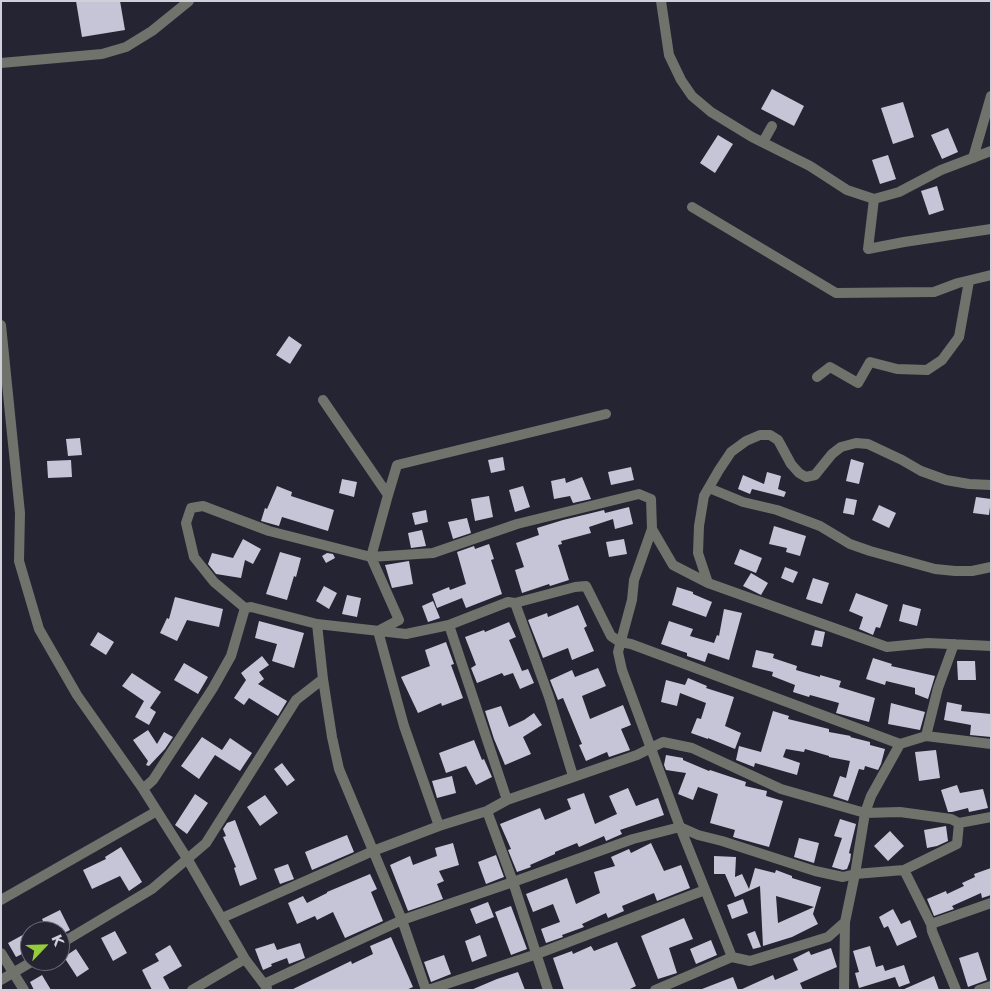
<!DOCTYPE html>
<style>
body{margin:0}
#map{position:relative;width:992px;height:991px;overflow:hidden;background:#252432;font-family:"DejaVu Sans",sans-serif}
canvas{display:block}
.frame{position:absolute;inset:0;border:2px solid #d0d0da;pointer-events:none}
.north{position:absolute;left:20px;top:921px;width:50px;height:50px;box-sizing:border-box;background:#252432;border:1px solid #696975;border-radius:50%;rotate:66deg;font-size:14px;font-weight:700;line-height:20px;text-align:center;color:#d0d0da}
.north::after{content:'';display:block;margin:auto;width:18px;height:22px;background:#95cc3b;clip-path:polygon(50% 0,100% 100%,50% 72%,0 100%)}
</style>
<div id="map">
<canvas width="992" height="991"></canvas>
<div class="frame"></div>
<div class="north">K</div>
</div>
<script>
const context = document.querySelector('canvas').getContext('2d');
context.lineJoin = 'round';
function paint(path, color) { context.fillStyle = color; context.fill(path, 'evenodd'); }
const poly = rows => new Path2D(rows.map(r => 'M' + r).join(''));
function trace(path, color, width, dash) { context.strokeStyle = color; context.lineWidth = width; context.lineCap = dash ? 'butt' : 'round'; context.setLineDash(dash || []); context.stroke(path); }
const building = poly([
 [76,1,120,1,125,30,82,37],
 [772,89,804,106,794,126,761,109],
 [903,102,914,137,893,144,881,108],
 [948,128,958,152,942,159,931,135],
 [718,135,733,144,715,173,700,163],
 [888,155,896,179,880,184,872,160],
 [937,186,944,210,929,215,921,191],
 [289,336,302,345,290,364,276,355],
 [80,438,82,455,68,456,66,439],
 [503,457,505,470,491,473,488,460],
 [851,459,864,463,859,484,846,481],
 [71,460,72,477,48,478,47,461],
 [631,467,634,480,611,485,608,472],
 [767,472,781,476,778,489,786,492,784,497,752,489,750,494,738,489,743,475,764,484],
 [582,477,591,499,573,503,570,496,554,499,551,481,565,478,566,483],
 [342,479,357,482,354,497,339,493],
 [277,486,292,492,291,496,334,510,328,531,282,517,279,526,261,521,265,508,267,509],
 [523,486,530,507,515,512,509,490],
 [489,496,493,517,475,521,471,499],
 [976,497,991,499,989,515,973,513],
 [846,498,857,500,854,515,843,513],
 [879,505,896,513,889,528,872,520],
 [629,507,633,524,615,529,613,519,589,527,591,533,561,541,562,544,558,545,569,580,550,586,549,584,522,593,515,570,524,567,516,543,539,535,537,528,563,520,604,510,605,513],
 [426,510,428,522,415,525,412,513],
 [467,518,471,533,453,539,448,522],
 [774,526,806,536,800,556,786,552,787,548,769,544],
 [422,530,426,546,411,548,408,533],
 [243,539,261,549,253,564,245,560,241,578,216,574,208,564,212,553,233,558],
 [624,539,627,554,609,557,606,542],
 [489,544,494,559,491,560,502,594,466,608,462,598,437,608,432,594,449,587,450,590,466,584,457,552,474,546,475,549],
 [740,549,762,558,756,573,734,564],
 [280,552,301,558,296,577,294,576,287,600,266,594],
 [327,553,333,554,335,558,326,563,322,556],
 [409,561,413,584,392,588,385,565],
 [785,567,798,572,793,583,781,578],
 [751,573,768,583,761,595,743,586],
 [813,578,829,583,822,604,806,599],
 [324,586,337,593,329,609,316,601],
 [677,587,693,592,693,594,712,602,706,617,672,605],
 [856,593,888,605,880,628,876,627,873,635,859,629,863,617,849,611],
 [347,595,361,598,357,617,342,614],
 [175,597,223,609,219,627,187,620,177,641,160,633,167,618,169,619],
 [433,601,440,618,428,622,422,606],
 [903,604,921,609,917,626,899,621],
 [578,605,587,626,584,628,594,651,572,660,568,648,543,658,528,620,547,613,548,617],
 [724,609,742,613,729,660,708,653,705,662,687,656,687,653,661,644,669,621,693,629,690,636,714,643,717,635,719,636],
 [259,621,304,633,294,668,272,661,277,644,255,638],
 [509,622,516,637,509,640,522,671,528,669,534,683,520,689,513,673,504,676,502,673,477,683,471,668,476,665,465,637,484,630,485,632],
 [815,630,825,632,822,647,811,645],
 [98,632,114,642,106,655,90,645],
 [446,642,454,664,451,665,463,698,442,706,441,703,418,713,401,677,430,666,425,650],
 [756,650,774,654,773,658,797,666,796,670,820,677,820,675,841,681,839,687,875,698,869,722,836,713,839,703,810,695,809,697,793,692,795,685,772,676,773,672,752,667],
 [262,656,269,665,259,672,264,679,258,684,287,701,278,716,249,698,244,705,234,698,246,680,241,673],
 [873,658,892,664,891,666,935,676,928,699,915,694,915,688,886,681,885,685,866,679],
 [957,661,975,661,976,680,958,680],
 [184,663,208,677,198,694,174,680],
 [598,668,606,686,582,696,590,719,623,705,631,725,621,729,630,750,609,757,607,752,586,761,579,745,582,744,563,698,558,700,550,680,572,670,575,677],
 [132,673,161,692,150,708,156,712,149,725,135,717,144,701,122,686],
 [688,678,707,686,706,688,734,697,725,726,741,733,735,749,708,738,708,739,691,733,697,718,701,719,706,703,680,693,677,706,661,702,666,680,685,685],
 [947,702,962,705,961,711,991,714,991,737,970,735,971,725,944,720],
 [891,703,925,712,920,730,888,724],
 [501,706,509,727,524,720,534,713,542,725,523,737,531,754,505,765,494,739,485,711],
 [773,711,789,716,788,719,829,729,829,732,851,736,850,737,870,742,870,745,885,749,881,764,878,770,865,766,864,770,859,769,848,801,833,796,840,776,846,778,850,761,829,757,829,756,805,749,804,752,786,749,783,757,800,763,797,775,755,763,754,767,736,760,739,746,761,752],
 [148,730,157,744,164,732,173,737,165,749,149,766,146,765,148,761,133,740],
 [202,737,222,750,230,738,252,753,240,771,215,755,199,779,181,766],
 [474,740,482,760,484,759,492,777,476,785,466,766,446,773,439,753],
 [936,750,940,778,919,781,915,752],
 [666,755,683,758,683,760,709,771,710,770,746,782,745,786,767,791,766,796,783,801,769,847,733,837,735,830,710,823,718,794,698,787,693,800,678,794,686,773,666,770,664,765],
 [282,763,295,780,287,786,274,769],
 [452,776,456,793,437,798,432,781],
 [957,785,960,793,983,789,988,808,969,812,968,808,952,812,948,812,941,790],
 [628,788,636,806,658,798,664,815,620,830,622,834,606,841,604,836,579,847,577,843,555,852,555,854,530,865,531,867,517,872,508,850,511,849,500,824,540,808,545,820,571,809,567,799,584,793,595,824,617,814,609,796],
 [195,794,208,803,187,834,175,825],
 [265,795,278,813,260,826,247,807],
 [840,819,856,824,849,853,851,854,850,861,847,869,843,870,832,867,842,838,834,836],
 [235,820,257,879,240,886,234,868,236,867,223,837,226,836,223,829,227,823],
 [946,826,948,841,937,846,927,848,924,830],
 [890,831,904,846,888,861,874,846],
 [347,835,354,852,312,870,305,852],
 [799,838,819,843,814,863,794,857],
 [453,843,459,865,439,871,444,881,437,884,443,899,408,911,390,865,410,856,413,865,437,856,435,848],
 [651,843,664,871,681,865,690,888,657,901,654,893,622,906,624,911,608,918,606,913,582,924,584,927,562,935,563,937,546,943,541,929,560,922,553,904,533,912,526,894,567,878,576,904,600,893,594,872,615,866,611,857,629,849,631,853],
 [121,847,142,882,129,891,120,876,92,889,83,870,106,859,105,857],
 [496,855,504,877,486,884,478,862],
 [714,856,736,857,735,877,742,874,749,889,755,868,775,873,776,870,792,876,792,878,821,887,813,914,818,924,792,937,763,946,760,886,735,897,725,874,714,874],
 [776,896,814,907,778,923],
 [288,864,294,879,280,884,274,869],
 [991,868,991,895,982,898,981,893,952,906,954,909,934,916,927,899,946,891,947,894,964,886,962,883,975,877,974,874],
 [370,874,377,889,371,892,383,921,345,938,333,912,317,920,315,916,297,924,288,903,303,896,307,903,327,893,327,892],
 [743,899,748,913,732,919,727,905],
 [488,902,494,917,476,924,470,909],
 [511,906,527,949,511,955,495,912],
 [893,909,901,924,910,920,917,937,897,946,888,926,884,928,879,917],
 [60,910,70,930,60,935,60,931,48,931,42,919],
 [684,918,693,939,669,948,677,973,658,979,641,936],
 [30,931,30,950,16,957,8,943],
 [115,931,127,953,113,961,101,938],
 [755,931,761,947,753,949,747,934],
 [480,935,487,956,472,962,465,941],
 [391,937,413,987,406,990,291,990,351,961,352,964,373,954,370,946],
 [711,940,717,955,696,964,690,949],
 [617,942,636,986,628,990,564,990,553,958,572,951,573,954,591,946,594,951],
 [274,943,277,950,300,943,305,958,289,964,287,958,271,964,272,966,263,970,255,949],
 [170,945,182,966,163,977,170,990,152,990,142,970,159,961,155,954],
 [870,946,876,967,883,965,885,971,904,965,910,983,899,987,895,977,859,988,855,973,859,972,853,951],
 [831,948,837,967,800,983,803,990,740,990,773,975,775,980,798,970,793,959,809,951,811,955],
 [76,949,89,969,77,977,64,957],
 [978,952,987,980,968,987,959,958],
 [444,955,451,974,431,982,424,962],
 [518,972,525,990,471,990,497,979],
 [42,975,51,990,34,990,30,982],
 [934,976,939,990,902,990],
 [733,977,738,990,703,990,702,989]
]);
const minor = poly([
 [661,1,669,55,681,80,692,96,711,112,752,137,810,166,847,190,874,199,899,192,941,170,991,151],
 [1,63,102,54,126,47,152,31,189,1],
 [763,142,772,126],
 [973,158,991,96],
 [874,199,868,249,904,242,991,229],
 [692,207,836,293,934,292,958,283,991,275],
 [1,325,20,513,19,561,39,629,77,695,143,789,188,860,245,959,267,988],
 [817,377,830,367,858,383,870,362,897,369,927,370,942,360,959,337,969,281],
 [709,488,743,502,777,510,820,526,850,544,870,551,935,569,955,571,972,571,991,567],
 [388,495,397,465,606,414],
 [652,529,673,565,708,583,887,647,928,643,991,646],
 [708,583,698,553,699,526,704,496,719,470,731,452,746,441,760,435,770,435,778,440,791,464,799,473,806,477,815,475,832,454,841,447,856,443,868,444,902,460,921,471,946,480,969,484,991,485],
 [515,603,549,697,573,776],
 [245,608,214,582,194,557,186,523,191,508,203,506,269,531,371,557,388,495,323,400],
 [317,624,323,679,332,737,339,769,402,920,426,990],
 [449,625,507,800],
 [926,736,938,688,954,644],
 [143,789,153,780,213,688,231,656,245,608,251,607,317,624,406,634,449,625,508,602,515,603,575,587,586,586,611,636,620,642,631,644,900,744,926,736,991,744],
 [487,811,513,882,548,990],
 [439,826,404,726,378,631,399,620,371,557,433,553,517,524,639,494,651,499,652,529,634,580,632,600,618,652,622,670,680,827,732,957],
 [904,870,931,924,932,931,956,990],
 [1,900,157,811],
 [222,918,373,851,439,826,487,811,507,800,637,755,663,742,692,748,781,789,865,813,900,812,951,819,959,823,991,817],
 [931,924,991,903],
 [60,944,152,889,206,843,296,700,323,679],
 [1,953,24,990],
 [1,980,33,961],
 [264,984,402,920,513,882,633,839,680,827,698,835,722,841,815,871,843,877,855,874,904,870,957,844,959,823],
 [192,990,245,959],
 [428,990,537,954,705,890],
 [655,990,732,957,750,961,828,937,845,922],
 [844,990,845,922,855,874,865,813,871,796,900,744],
 [979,990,991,986]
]);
paint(building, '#c6c5d8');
trace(minor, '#6f736b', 10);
</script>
